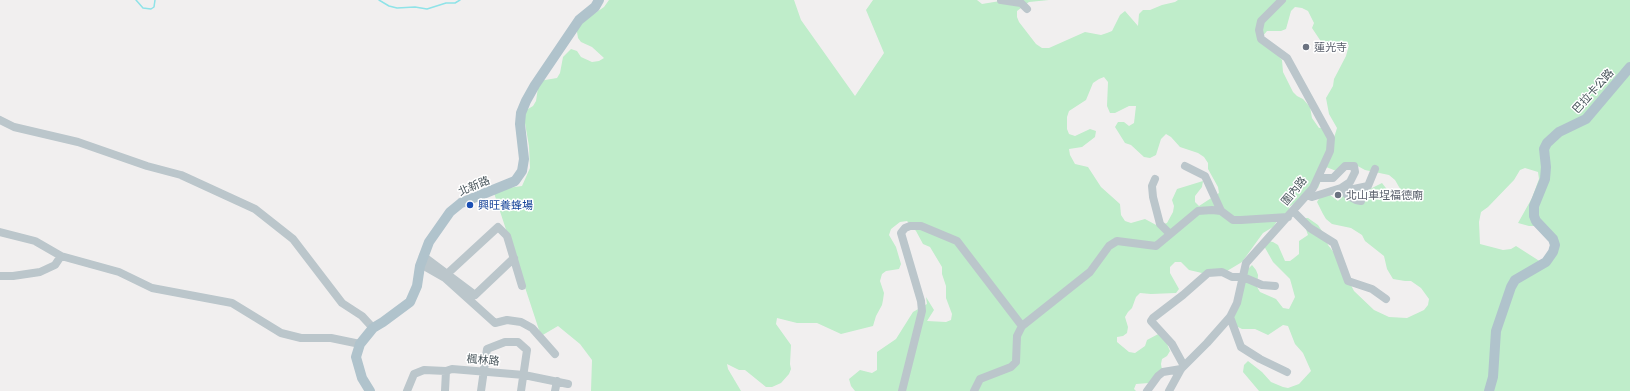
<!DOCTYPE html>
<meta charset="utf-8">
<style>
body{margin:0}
canvas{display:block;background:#f1efef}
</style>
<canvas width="1630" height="391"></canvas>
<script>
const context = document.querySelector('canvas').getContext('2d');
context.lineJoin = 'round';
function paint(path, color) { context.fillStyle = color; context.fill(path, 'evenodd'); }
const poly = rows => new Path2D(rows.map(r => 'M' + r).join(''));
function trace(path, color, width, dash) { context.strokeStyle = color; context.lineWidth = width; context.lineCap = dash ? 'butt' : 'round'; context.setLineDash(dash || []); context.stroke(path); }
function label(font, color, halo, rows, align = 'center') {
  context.font = font + ' "Exo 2","Noto Sans TC",sans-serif'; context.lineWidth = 3; context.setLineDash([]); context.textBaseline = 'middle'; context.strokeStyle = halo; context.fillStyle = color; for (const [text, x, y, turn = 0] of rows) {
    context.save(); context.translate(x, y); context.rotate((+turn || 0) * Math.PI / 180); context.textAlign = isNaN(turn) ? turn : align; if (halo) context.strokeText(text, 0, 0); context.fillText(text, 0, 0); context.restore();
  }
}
const green = poly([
 [609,0,794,0,801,20,855,96,884,53,866,10,873,0,977,0,982,4,1006,0,1049,0,1029,2,1017,11,1017,17,1019,22,1036,44,1042,48,1049,48,1085,32,1101,35,1107,33,1112,31,1120,15,1125,11,1138,26,1139,14,1143,10,1150,10,1162,5,1175,2,1178,0,1630,0,1630,391,1259,391,1243,372,1244,365,1248,361,1262,372,1271,382,1283,387,1288,388,1299,384,1311,371,1303,353,1295,344,1288,326,1283,325,1268,335,1255,329,1242,329,1236,326,1232,320,1248,269,1252,265,1256,270,1258,275,1257,287,1260,292,1276,299,1283,308,1289,309,1295,297,1290,279,1273,262,1264,246,1268,241,1273,242,1278,245,1285,261,1290,261,1294,258,1299,254,1299,241,1308,235,1302,218,1308,218,1318,225,1324,234,1328,245,1335,254,1354,291,1374,310,1389,317,1407,318,1424,310,1428,305,1429,299,1421,288,1411,281,1405,281,1393,279,1387,269,1384,256,1365,241,1362,235,1351,228,1332,224,1326,219,1323,214,1317,202,1320,197,1330,195,1338,201,1344,194,1354,197,1382,183,1389,192,1393,194,1398,196,1402,192,1395,180,1389,175,1365,170,1354,164,1339,172,1326,167,1318,188,1289,207,1290,213,1280,217,1273,227,1263,233,1242,262,1227,271,1202,273,1189,270,1181,262,1175,262,1170,267,1170,273,1179,289,1176,293,1151,294,1140,293,1136,297,1132,308,1128,312,1125,317,1128,327,1127,333,1123,336,1117,337,1117,342,1129,352,1135,353,1145,346,1147,340,1162,332,1170,351,1167,356,1162,359,1161,364,1162,370,1149,383,1136,384,1134,389,1136,391,855,391,851,386,849,379,860,370,872,373,877,370,877,352,896,339,913,312,927,304,926,297,934,310,927,321,946,322,951,320,952,314,946,298,946,286,942,274,942,267,930,247,923,244,916,231,907,221,900,222,891,229,889,235,896,247,901,264,899,269,886,271,882,274,880,281,884,293,883,300,882,305,876,316,873,326,841,334,817,323,797,323,777,318,776,324,791,345,790,364,791,369,789,374,781,383,772,387,766,387,745,370,739,370,727,364,728,369,741,391,591,391,592,360,580,344,558,326,541,336,493,190,522,186,530,168,529,146,523,112,533,106,536,101,539,81,557,78,560,73,563,57,571,49,577,51,581,57,592,62,599,61,604,58,592,47,581,42,578,38,576,26,604,7],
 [1295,7,1302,8,1308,11,1314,23,1312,28,1322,43,1327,46,1333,47,1343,42,1349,45,1346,56,1334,79,1333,86,1326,98,1329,114,1337,128,1333,141,1324,127,1319,128,1312,118,1310,107,1303,99,1297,96,1293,92,1283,72,1282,60,1262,37,1267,31,1281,31,1286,29,1291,11],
 [1104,77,1108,82,1107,106,1110,113,1115,113,1129,106,1136,106,1134,123,1129,126,1124,122,1118,122,1115,127,1125,143,1131,145,1144,157,1150,158,1156,155,1161,139,1166,134,1171,137,1180,147,1198,153,1204,157,1208,163,1208,169,1218,187,1219,193,1199,206,1195,202,1195,196,1202,187,1203,181,1177,189,1172,200,1174,206,1173,212,1167,223,1158,226,1145,219,1131,223,1125,221,1121,215,1120,204,1101,187,1088,167,1075,164,1070,155,1069,149,1082,147,1095,137,1096,131,1090,129,1075,136,1069,134,1067,129,1067,117,1069,111,1086,100,1093,83,1099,79],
 [1525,168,1538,172,1539,179,1532,198,1518,223,1529,226,1535,226,1558,242,1541,262,1516,246,1511,249,1503,250,1480,244,1479,222,1481,212,1488,207,1514,180,1520,170]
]);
const stream = poly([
 [136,0,143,8,151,9,154,7,155,0],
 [379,0,389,6,397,8,415,7,427,9,446,3,455,3,460,0]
]);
const minor = poly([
 [1001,0,1021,3,1027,9],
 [0,120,14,127,78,142,147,166,181,175,255,209,293,239,342,303,362,316,373,328],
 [1185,166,1205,176,1221,211],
 [1318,178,1333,178,1345,166,1354,166,1355,172,1350,182,1341,188,1347,195,1356,200,1361,201],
 [1155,179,1152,186,1153,197,1160,224,1170,234],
 [1307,195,1312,197,1341,188,1349,190,1368,186,1375,169],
 [1293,211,1310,228,1334,243,1348,281,1372,289,1386,299],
 [0,232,35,241,61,256],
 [423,256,475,295,514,258],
 [420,266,424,266,445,278,495,323,507,320,521,322,532,328,555,354],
 [447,274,498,227,507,236,522,286],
 [0,276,13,276,40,272,55,265,61,256,119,272,152,288,232,303,281,333,301,338,331,338,360,344],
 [1230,317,1241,347,1260,359,1287,372],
 [1184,366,1172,344,1151,321,1153,318,1183,295,1208,273,1222,272,1232,277,1243,277,1262,285,1275,286],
 [407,391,414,374,424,370,446,371,452,369,524,375,568,384],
 [445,391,446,371],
 [481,391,487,349,505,342,518,342,527,350,521,391],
 [555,391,557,381],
 [902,391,922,311,921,301,901,233,905,228,910,226,921,226,957,241,1022,326],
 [974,391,980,379,1011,367,1016,362,1017,336,1022,326,1090,272,1109,246,1117,241,1156,246,1198,211,1212,210,1221,211,1233,220,1241,220,1288,217],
 [1147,391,1158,376,1163,372,1181,369],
 [1169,391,1181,369,1207,343,1230,317,1237,303,1246,263,1313,188,1330,151,1331,138,1287,58,1261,39,1259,30,1261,21,1282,0]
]);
const major = poly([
 [370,391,362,378,356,357,360,344,373,328,383,322,410,302,417,286,420,266,429,242,450,212,461,203,515,181,522,171,524,159,520,124,521,113,526,101,535,85,579,20,595,7,599,0],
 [1489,391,1493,377,1496,331,1511,287,1515,280,1546,262,1553,252,1555,245,1553,239,1536,221,1534,216,1534,206,1545,179,1546,167,1544,149,1547,143,1559,132,1586,119,1630,67]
]);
const markers = [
 [1306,47,4,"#6b7280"],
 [1338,195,4,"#6b7280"],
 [470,205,4,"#1a4fb4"]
];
const worshipNames = [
 ["蓮光寺",1314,47],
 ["北山車埕福德廟",1346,195]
];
const streetNames = [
 ["巴拉卡公路",1593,91,-48],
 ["北新路",474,186,-23],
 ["圍內路",1294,191,-51],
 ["楓林路",483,360,5]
];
const transitNames = [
 ["興旺養蜂場",478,205]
];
paint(green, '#bfedca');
trace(stream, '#8fe3e8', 1.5);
trace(minor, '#bbc6cb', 8);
trace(major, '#b0c3cc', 10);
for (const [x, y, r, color] of markers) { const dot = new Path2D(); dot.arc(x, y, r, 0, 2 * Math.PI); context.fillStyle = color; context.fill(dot); trace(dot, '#fff', 1.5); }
label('11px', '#5b616d', '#fff', worshipNames, 'left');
label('11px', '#48555b', '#fff', streetNames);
label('11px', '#164399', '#fff', transitNames, 'left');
</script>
